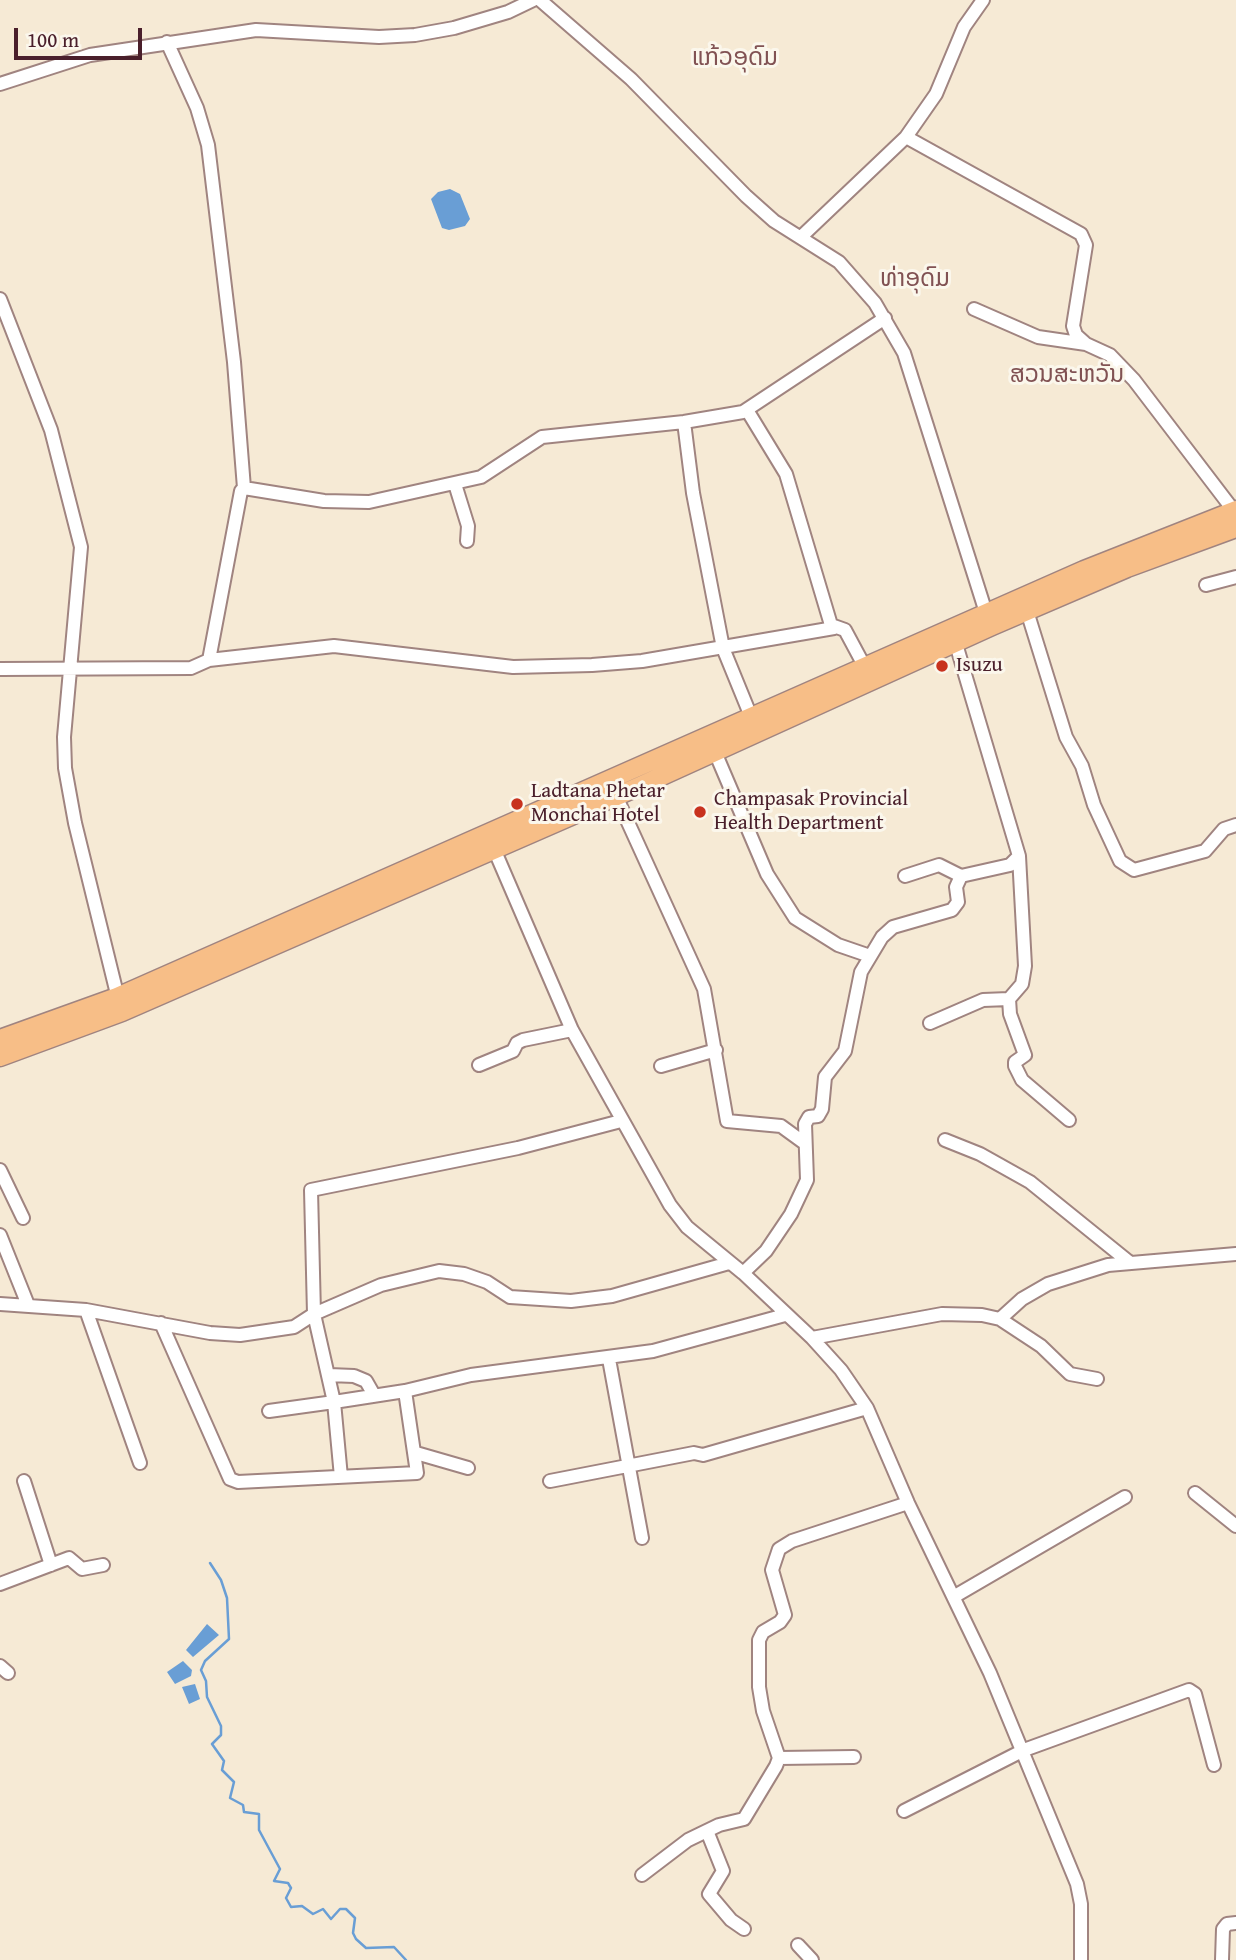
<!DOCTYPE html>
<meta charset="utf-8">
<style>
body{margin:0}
#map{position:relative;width:1236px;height:1960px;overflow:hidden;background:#f6ead5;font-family:"Gentium Book Plus",serif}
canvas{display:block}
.scale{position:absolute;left:14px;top:28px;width:128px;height:32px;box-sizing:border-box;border:4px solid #4a1f2b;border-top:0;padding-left:9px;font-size:21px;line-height:24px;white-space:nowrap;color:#4a1f2b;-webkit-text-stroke:5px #fbf7ec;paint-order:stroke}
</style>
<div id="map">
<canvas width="1236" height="1960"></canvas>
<div class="scale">100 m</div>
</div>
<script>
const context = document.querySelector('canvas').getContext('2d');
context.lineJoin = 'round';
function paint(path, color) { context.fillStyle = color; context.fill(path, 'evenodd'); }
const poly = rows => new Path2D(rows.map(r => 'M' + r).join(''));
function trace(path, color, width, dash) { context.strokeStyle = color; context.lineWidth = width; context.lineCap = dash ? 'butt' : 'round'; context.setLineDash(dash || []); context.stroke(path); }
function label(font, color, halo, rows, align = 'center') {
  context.font = font + ' "Gentium Book Plus","Noto Sans Lao",serif'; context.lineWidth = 6; context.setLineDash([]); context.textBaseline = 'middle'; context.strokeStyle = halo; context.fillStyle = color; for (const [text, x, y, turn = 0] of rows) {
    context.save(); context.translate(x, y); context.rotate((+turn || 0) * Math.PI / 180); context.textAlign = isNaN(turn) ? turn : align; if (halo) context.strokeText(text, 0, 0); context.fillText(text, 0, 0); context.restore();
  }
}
const water = poly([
 [450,189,460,194,470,219,465,226,449,230,442,228,431,199,438,192],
 [207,1624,219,1635,193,1657,186,1650],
 [183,1661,192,1670,191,1676,175,1684,167,1672],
 [195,1684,200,1699,189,1704,182,1687]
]);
const stream = poly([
 [210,1563,221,1580,227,1598,229,1639,205,1661,201,1670,206,1681,207,1697,221,1726,221,1735,212,1744,224,1761,222,1770,234,1782,230,1798,243,1805,244,1812,259,1814,259,1830,280,1869,274,1881,288,1883,291,1888,286,1898,291,1907,302,1906,313,1914,323,1909,331,1919,340,1909,346,1909,355,1918,353,1933,356,1939,366,1948,394,1947,406,1960]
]);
const minor = poly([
 [540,0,631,79,746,196,774,221,839,262,875,303,904,353,988,619],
 [0,84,90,55,256,30,379,37,415,35,454,28,508,12,533,0],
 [906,137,1081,234,1086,245,1073,326,1076,335,1086,344,1110,355,1134,380,1234,511],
 [802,236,906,137,936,94,964,27,983,0],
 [0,299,51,430,81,547,64,737,65,768,75,823,119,1002],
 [974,309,1038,337,1086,344],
 [747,410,786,474,831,625,845,630,867,671],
 [684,422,693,493,723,648,752,719],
 [455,484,468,526,467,541],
 [244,488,324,501,369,502,481,477,542,437,684,422,743,412,885,318],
 [1206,585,1236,577],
 [1027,611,1066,737,1082,766,1094,805,1120,861,1134,870,1205,851,1224,829,1236,825],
 [956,644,1019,856,1025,966,1022,984,1009,999,1010,1014,1025,1055,1015,1062,1015,1066,1022,1080,1069,1120],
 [209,660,334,646,513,667,592,665,642,661,834,628],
 [0,669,191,668,209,660,241,491,244,488,234,362,208,145,197,108,167,42],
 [715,752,767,874,795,918,838,945,870,956],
 [616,796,704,989,727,1121,781,1126,803,1142],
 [491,842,572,1030,670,1205,687,1227,743,1273,812,1338,841,1370,867,1408,908,1503,990,1673,1077,1884,1081,1904,1081,1960],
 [905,876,939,865,961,876],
 [930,1023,983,1000,1009,999],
 [479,1065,513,1051,517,1043,523,1040,572,1030],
 [661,1066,716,1050],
 [945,1140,980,1154,1030,1182,1129,1262],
 [0,1170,23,1218],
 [0,1235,28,1305],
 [743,1273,766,1251,791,1214,807,1180,805,1124,809,1117,818,1116,822,1109,825,1077,845,1051,861,972,882,937,893,927,952,910,958,902,956,887,961,876,1010,865,1019,856],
 [0,1304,86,1310,210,1333,240,1335,294,1327,314,1314,311,1190,518,1148,621,1121],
 [86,1310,140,1463],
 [1000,1319,1022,1299,1048,1284,1108,1265,1236,1254],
 [161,1323,230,1479,238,1482,417,1473,405,1391,471,1375,653,1351,785,1315],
 [812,1338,942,1314,982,1315,1000,1319,1041,1346,1070,1374,1097,1379],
 [609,1359,642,1538],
 [329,1375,354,1376,366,1381,374,1395],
 [405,1391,334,1402,314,1314,381,1285,439,1271,464,1274,487,1282,510,1297,571,1301,612,1296,729,1263],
 [269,1411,334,1402,341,1477],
 [416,1453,468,1468],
 [24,1481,51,1565],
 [550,1481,694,1453,703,1455,867,1408],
 [1195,1493,1236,1526],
 [0,1584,69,1558,82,1569,103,1565],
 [955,1596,1125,1497],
 [0,1666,8,1673],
 [779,1758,854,1757],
 [904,1811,1024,1750,1189,1690,1195,1694,1214,1765],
 [707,1831,723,1871,709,1894,731,1920,744,1929],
 [642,1875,688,1840,719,1825,744,1819,776,1766,779,1758,763,1711,759,1687,759,1640,763,1632,780,1622,785,1615,772,1570,779,1549,792,1541,908,1503],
 [798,1945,812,1960],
 [1222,1960,1223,1929,1227,1924,1236,1923]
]);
const highway = poly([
 [0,1039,117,997,1084,570,1236,510],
 [0,1057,122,1012,640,786,992,626,1127,568,1236,528]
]);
const markers = [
 [942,666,7,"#c8321e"],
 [517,804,7,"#c8321e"],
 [700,812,7,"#c8321e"]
];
const poiNames = [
 ["Isuzu",956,666],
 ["Ladtana Phetar",531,792],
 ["Monchai Hotel",531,816],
 ["Champasak Provincial",714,800],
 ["Health Department",714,824]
];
const quarterNames = [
 ["ແກ້ວອຸດົມ",735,59],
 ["ທ່າອຸດົມ",915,280],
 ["ສວນສະຫວັນ",1067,376]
];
paint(water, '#699ed5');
trace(stream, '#699ed5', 2.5);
trace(minor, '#a08480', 16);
trace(highway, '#a08480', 21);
trace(minor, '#fff', 12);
trace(highway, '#f7be87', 18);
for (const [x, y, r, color] of markers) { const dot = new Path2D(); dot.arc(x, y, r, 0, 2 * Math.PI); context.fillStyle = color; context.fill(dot); trace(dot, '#fbf7ec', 2.5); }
label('21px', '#4a1f2b', '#fbf7ec', poiNames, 'left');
label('24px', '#815253', '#fbf7ec', quarterNames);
</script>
